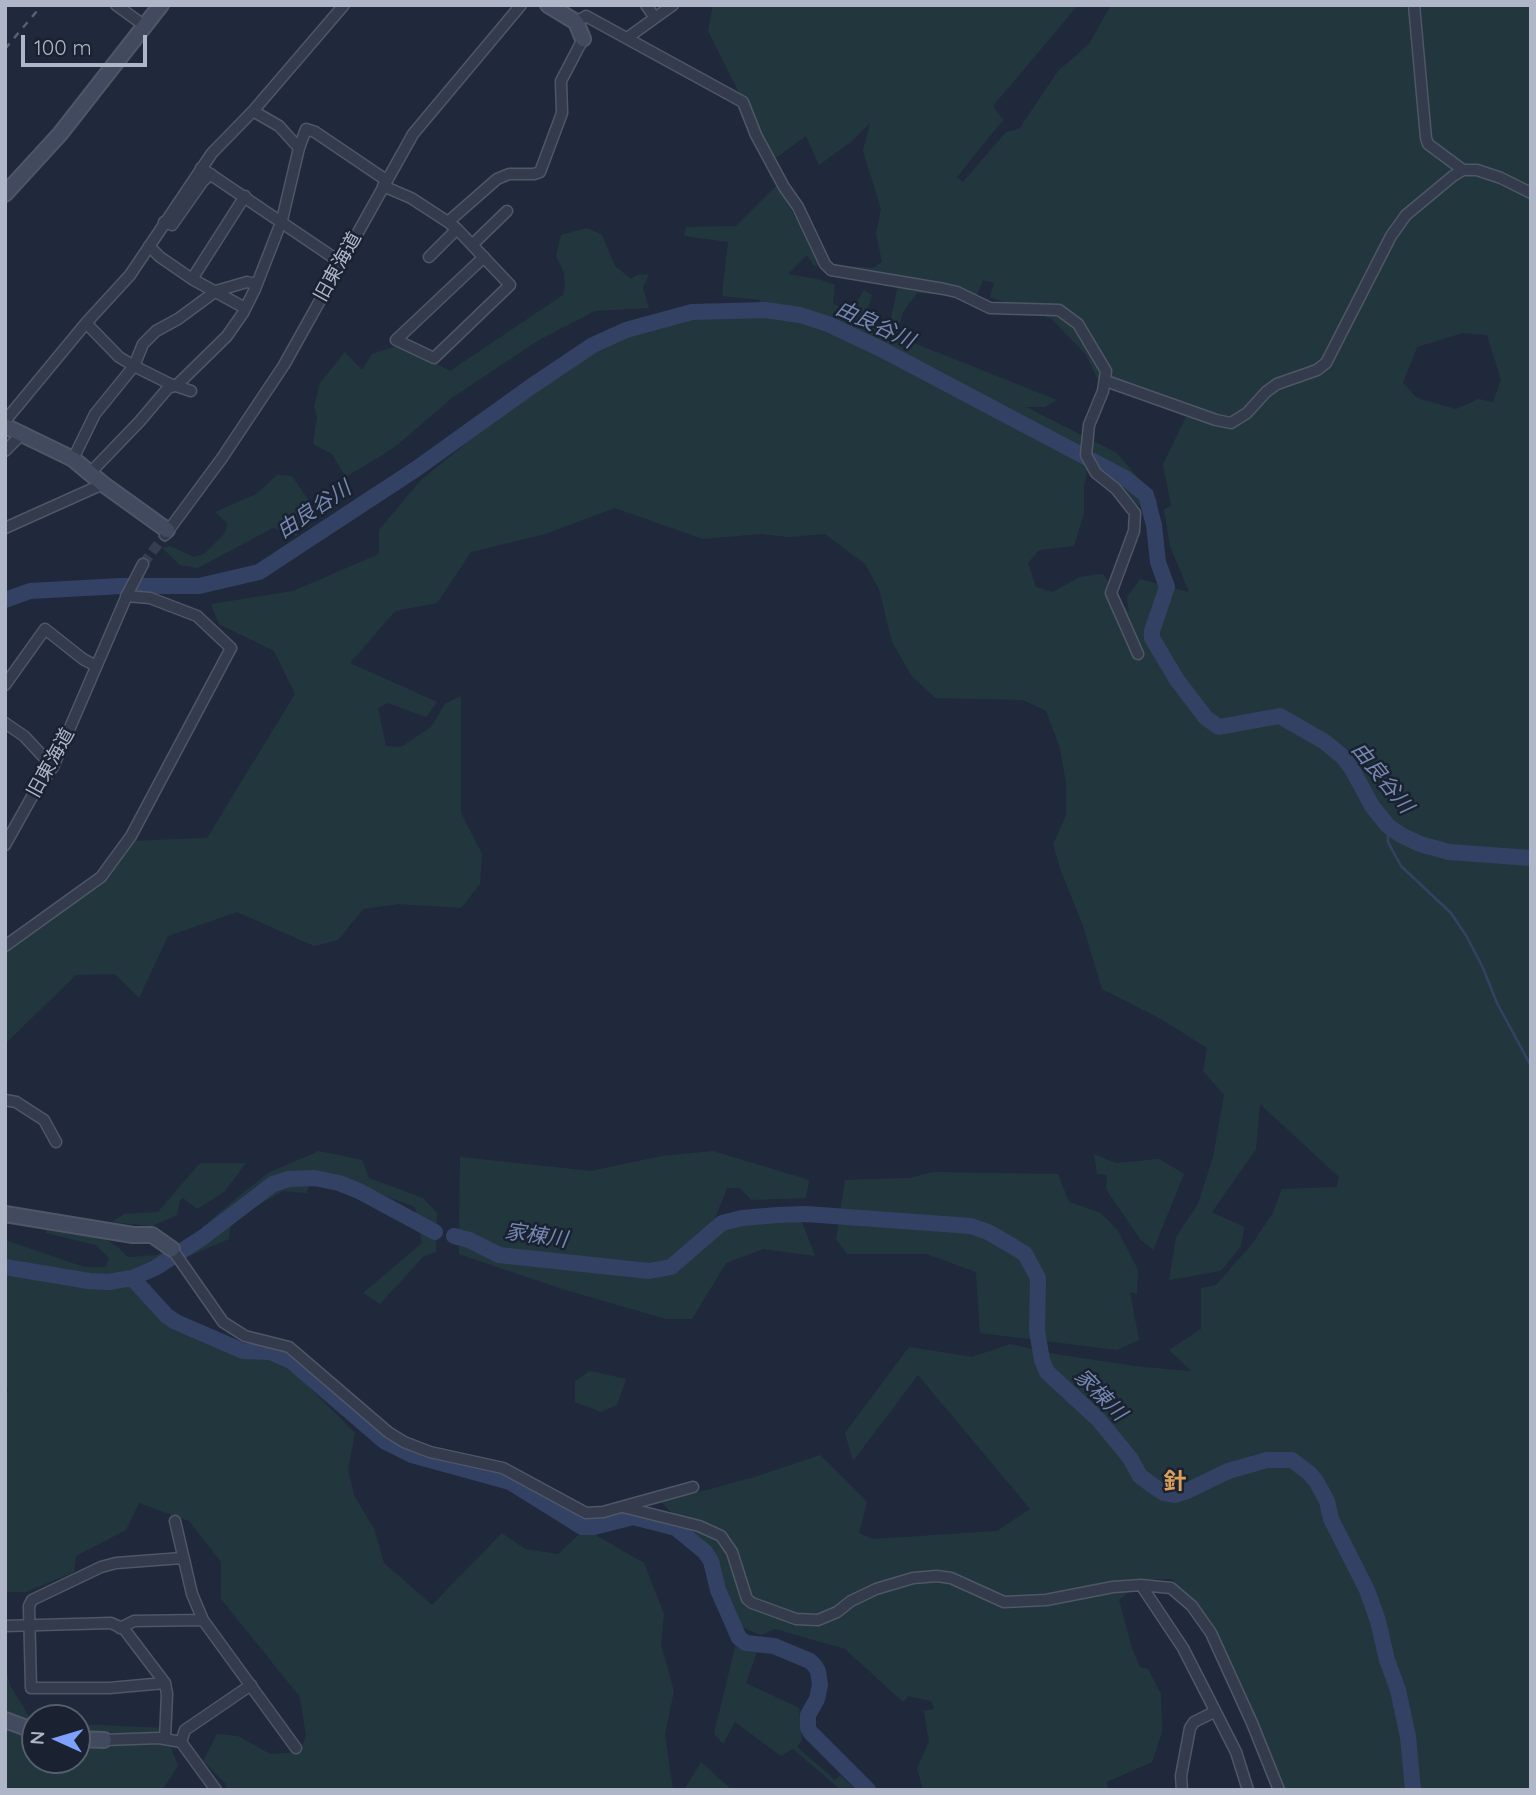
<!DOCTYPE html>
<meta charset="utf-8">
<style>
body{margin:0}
#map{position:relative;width:1536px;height:1795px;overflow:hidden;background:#20293c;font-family:Quicksand,sans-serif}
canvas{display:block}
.frame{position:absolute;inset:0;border:7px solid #afb6c8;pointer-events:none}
.north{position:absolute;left:21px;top:1704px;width:70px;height:70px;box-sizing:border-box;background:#1a2130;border:2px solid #565d6d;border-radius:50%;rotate:274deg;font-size:19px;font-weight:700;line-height:28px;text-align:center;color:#afb6c8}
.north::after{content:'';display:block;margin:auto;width:24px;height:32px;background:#7ea1fe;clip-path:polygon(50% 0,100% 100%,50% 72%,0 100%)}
.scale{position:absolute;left:21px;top:35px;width:126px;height:32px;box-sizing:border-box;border:4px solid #afb6c8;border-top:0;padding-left:9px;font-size:21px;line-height:24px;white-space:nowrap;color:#afb6c8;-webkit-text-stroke:5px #1a2130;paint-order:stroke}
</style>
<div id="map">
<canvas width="1536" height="1795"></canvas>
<div class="frame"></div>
<div class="north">N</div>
<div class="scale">100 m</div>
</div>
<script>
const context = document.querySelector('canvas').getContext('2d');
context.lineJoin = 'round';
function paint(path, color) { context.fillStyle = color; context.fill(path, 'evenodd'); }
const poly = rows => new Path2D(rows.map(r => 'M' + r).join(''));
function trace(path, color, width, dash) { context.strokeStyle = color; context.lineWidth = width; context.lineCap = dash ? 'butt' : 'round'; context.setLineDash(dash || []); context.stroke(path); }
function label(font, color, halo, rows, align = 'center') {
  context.font = font + ' Quicksand,"Noto Sans JP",sans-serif'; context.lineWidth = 5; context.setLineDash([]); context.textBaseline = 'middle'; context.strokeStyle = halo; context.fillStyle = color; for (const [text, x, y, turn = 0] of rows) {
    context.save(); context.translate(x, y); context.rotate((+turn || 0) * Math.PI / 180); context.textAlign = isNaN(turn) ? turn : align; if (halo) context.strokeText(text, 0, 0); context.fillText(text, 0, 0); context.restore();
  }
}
const green = poly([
 [713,5,1078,5,993,106,1003,120,957,177,963,182,1006,132,1019,129,1058,71,1089,44,1111,5,1531,5,1531,1790,1284,1790,1211,1621,1172,1579,1144,1579,1119,1600,1132,1648,1140,1667,1148,1669,1161,1694,1162,1732,1152,1762,1107,1782,1108,1790,923,1790,917,1768,929,1742,924,1711,934,1709,931,1701,908,1696,903,1702,845,1649,775,1629,761,1635,730,1622,703,1543,661,1502,755,1477,820,1455,867,1502,859,1533,873,1539,997,1531,1030,1509,918,1375,853,1461,845,1433,909,1347,972,1357,1010,1344,1055,1354,1142,1367,1191,1371,1169,1350,1201,1329,1201,1288,1216,1285,1252,1244,1273,1213,1282,1189,1337,1187,1339,1177,1260,1104,1256,1149,1212,1212,1244,1227,1241,1246,1221,1271,1169,1280,1176,1237,1198,1204,1213,1157,1224,1095,1203,1071,1207,1048,1161,1019,1102,989,1083,926,1061,871,1053,844,1066,816,1066,783,1060,748,1046,711,1023,700,935,698,911,675,892,642,879,589,865,564,825,534,789,537,760,534,703,539,615,508,545,534,471,552,437,603,395,611,350,663,437,702,426,717,388,703,378,708,386,746,401,747,431,727,445,704,461,696,461,813,482,854,480,884,461,908,399,904,363,909,338,940,314,946,237,912,168,936,139,998,115,974,76,975,7,1042,5,1040,5,947,103,883,130,841,207,838,295,694,274,651,219,624,211,604,293,591,379,554,379,530,421,480,501,415,622,335,695,317,749,318,760,300,722,296,728,242,684,236,686,227,736,226,777,185,822,265,814,266,807,255,788,274,821,280,835,285,833,303,850,313,864,290,872,295,865,318,882,329,889,326,898,286,959,296,917,293,903,312,896,336,1057,400,1045,407,1026,407,1117,453,1157,500,1158,514,1147,512,1089,465,1084,486,1084,513,1074,546,1039,550,1028,563,1036,587,1053,592,1079,577,1103,574,1129,613,1127,597,1140,579,1189,592,1170,546,1164,510,1171,505,1163,464,1186,417,1100,384,1086,355,1052,319,990,297,994,283,983,280,977,295,831,268,835,265,873,268,882,262,876,234,881,209,863,151,870,123,851,142,819,165,806,136,773,160,708,31],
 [1463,333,1487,335,1501,380,1493,402,1479,399,1456,409,1417,398,1403,383,1417,347],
 [587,228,602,235,615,266,631,279,637,275,649,274,643,288,649,308,595,311,539,340,453,397,395,447,346,477,332,454,313,444,317,417,314,407,320,383,345,352,362,370,372,354,400,345,450,371,563,295,565,286,564,273,556,256,561,235],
 [277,475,292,476,315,510,296,536,273,528,198,568,180,565,162,548,170,546,194,557,204,554,225,533,227,523,215,512,256,494],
 [319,1151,362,1160,369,1178,423,1198,437,1213,436,1252,424,1256,380,1304,363,1293,422,1243,415,1207,316,1170,306,1193,283,1191,231,1221,229,1239,189,1256,183,1244,239,1196,268,1173],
 [713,1151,809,1180,806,1198,751,1200,740,1188,727,1188,710,1231,754,1220,799,1214,815,1256,763,1249,726,1263,692,1319,666,1319,559,1288,459,1254,460,1157,591,1171,662,1156],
 [1094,1154,1116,1163,1159,1159,1184,1174,1153,1250,1140,1239,1106,1189,1107,1175,1097,1174],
 [200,1163,246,1163,224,1192,197,1209,183,1198,180,1200,177,1215,152,1226,112,1222,124,1214,158,1212],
 [933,1172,1058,1174,1069,1202,1101,1213,1118,1231,1138,1270,1137,1294,1130,1292,1139,1340,1117,1350,980,1333,976,1272,927,1254,847,1254,836,1239,845,1180,910,1178],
 [46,1228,98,1234,119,1248,128,1257,157,1255,166,1248,164,1255,131,1270,132,1277,151,1285,152,1309,175,1323,282,1360,355,1433,348,1469,354,1495,374,1529,384,1563,432,1605,502,1533,525,1549,558,1554,585,1529,644,1563,664,1614,661,1645,674,1691,665,1734,673,1790,227,1790,226,1784,203,1761,217,1734,238,1736,270,1754,300,1752,306,1736,300,1697,221,1599,221,1562,189,1521,139,1503,126,1530,76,1556,74,1572,26,1592,5,1592,5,1396,9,1389,5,1388,5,1240,84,1267,106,1267,109,1258,96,1245,46,1233],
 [590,1371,626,1379,617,1405,601,1412,575,1402,575,1381],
 [736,1643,757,1652,746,1683,799,1708,802,1740,797,1747,835,1780,840,1775,856,1790,841,1790,793,1749,781,1756,735,1722,723,1744,714,1734],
 [5,1664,10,1685,30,1718,35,1719,35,1760,77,1760,77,1724,163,1728,178,1766,162,1790,5,1790],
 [701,1762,732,1790,684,1790]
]);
const stream = poly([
 [1388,826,1388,842,1401,866,1451,913,1467,937,1483,968,1497,1003,1531,1066]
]);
const river = poly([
 [5,600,30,591,121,586,199,586,259,572,416,469,529,388,593,345,626,330,692,312,765,310,800,315,828,324,881,349,1125,478,1146,495,1154,525,1158,562,1167,587,1152,631,1152,638,1177,680,1206,718,1219,727,1280,716,1325,742,1343,757,1352,769,1372,806,1388,826,1401,835,1420,844,1449,852,1531,858],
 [454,1236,469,1240,499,1255,649,1271,671,1267,722,1223,742,1218,777,1215,806,1214,971,1226,988,1232,1014,1247,1025,1254,1038,1278,1037,1331,1042,1360,1047,1372,1098,1419,1130,1458,1140,1476,1152,1485,1164,1493,1174,1495,1187,1491,1228,1471,1267,1460,1292,1460,1309,1473,1316,1481,1327,1501,1331,1519,1367,1590,1378,1621,1387,1660,1398,1690,1408,1737,1413,1790],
 [5,1267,89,1281,109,1282,132,1278,155,1268,202,1238,273,1184,289,1179,315,1178,339,1183,359,1191,435,1232],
 [132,1278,167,1316,176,1322,243,1351,270,1352,291,1361,384,1441,412,1455,510,1482,582,1527,594,1527,633,1517,676,1528,705,1552,711,1561,718,1590,739,1638,746,1643,774,1646,810,1661,815,1666,818,1671,820,1685,817,1699,808,1715,808,1728,811,1733,868,1790]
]);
const streetTunnel = poly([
 [143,564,165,535]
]);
const street = poly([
 [116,5,145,26],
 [646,5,655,18],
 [1414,5,1426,138,1428,144,1463,170],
 [576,22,586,16,743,102,756,135,784,187,798,207,825,264,831,270,944,289,957,292,990,308,1059,310,1078,324,1106,371,1103,391,1089,425,1086,455,1096,473,1116,489,1135,513,1134,531,1111,593,1138,654],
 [627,38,673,5],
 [253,111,279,126,299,148,306,129,315,132,386,180],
 [201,168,340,262],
 [383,186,411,198,448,222,457,229,510,285,434,358,396,340,484,257],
 [164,222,172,225,203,181,211,174],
 [448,222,497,179,509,174,534,174,540,172,562,113,561,81,583,39],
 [472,245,507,211],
 [149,246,160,257,192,279,245,308],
 [429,257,457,229],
 [192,279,245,196],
 [1106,381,1216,420,1231,423,1247,413,1266,392,1277,384,1317,370,1326,363,1391,236,1406,215,1453,176,1463,170,1477,170,1501,178,1531,193],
 [191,391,170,384,134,366,143,344,156,331,178,319,216,291,247,282,257,284],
 [5,421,86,323,130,275,212,153,253,111,344,5],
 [5,451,22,434],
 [73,459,95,414,134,366,119,357,86,323],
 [91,472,140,421,168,388,177,385,227,336,243,313,255,289,282,220,299,148],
 [5,528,103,484],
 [165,535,222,458,284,365,413,134,521,5],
 [5,685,45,629,83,659,96,666],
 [5,723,24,736,53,767],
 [5,845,34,793,53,767,128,593,143,564],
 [5,946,101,877,131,836,231,648,197,616,150,598,126,596],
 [5,1100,16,1102,44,1120,56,1142],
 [172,1249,223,1322,245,1336,289,1347,388,1432,404,1442,430,1452,503,1468,586,1513,603,1512,693,1487],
 [623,1507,699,1526,721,1536,732,1552,747,1599,752,1603,796,1619,818,1620,837,1612,851,1601,876,1589,913,1578,937,1576,951,1578,1004,1602,1046,1600,1113,1587,1141,1585,1171,1588,1192,1606,1211,1633,1252,1723,1279,1790],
 [175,1521,192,1594,203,1620,296,1748],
 [1141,1585,1183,1648,1204,1689,1236,1752,1248,1790],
 [5,1626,111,1623,124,1629,165,1683,167,1694,165,1739],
 [120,1628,134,1621,203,1620],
 [165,1683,109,1688,31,1688,29,1606,32,1600,101,1567,116,1563,182,1558],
 [104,1740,159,1738,181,1742,216,1790],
 [181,1742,185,1730,251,1685],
 [1182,1790,1181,1776,1190,1728,1194,1722,1214,1712]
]);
const secondary = poly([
 [548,5,576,22,583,39],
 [5,194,60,134,161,5],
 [5,426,73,459,103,484,167,530],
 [5,1214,133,1235,152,1235,172,1249],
 [5,1720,35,1731],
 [77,1739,104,1740]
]);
const rail = poly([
 [5,49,42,5]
]);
const streetNames = [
 ["旧東海道",338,267,-61],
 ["旧東海道",51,763,-61]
];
const waterNames = [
 ["由良谷川",875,325,25],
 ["由良谷川",314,510,-34],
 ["由良谷川",1382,778,51],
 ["家棟川",536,1236,8],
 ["家棟川",1100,1395,45]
];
const quarterNames = [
 ["針",1175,1482]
];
paint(green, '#22373d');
trace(stream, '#334264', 2.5);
trace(river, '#334264', 16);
trace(streetTunnel, '#353e51', 10, [10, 5]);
trace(street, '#4f5666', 13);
trace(secondary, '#4f5666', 18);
trace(street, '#343b4c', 10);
trace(secondary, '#424a5f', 14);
trace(rail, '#565f73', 2.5, [7, 7]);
label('19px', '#afb6c8', '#1a2130', streetNames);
label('italic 21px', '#7588b2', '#1a2130', waterNames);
label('bold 23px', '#da9f58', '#1a2130', quarterNames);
</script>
